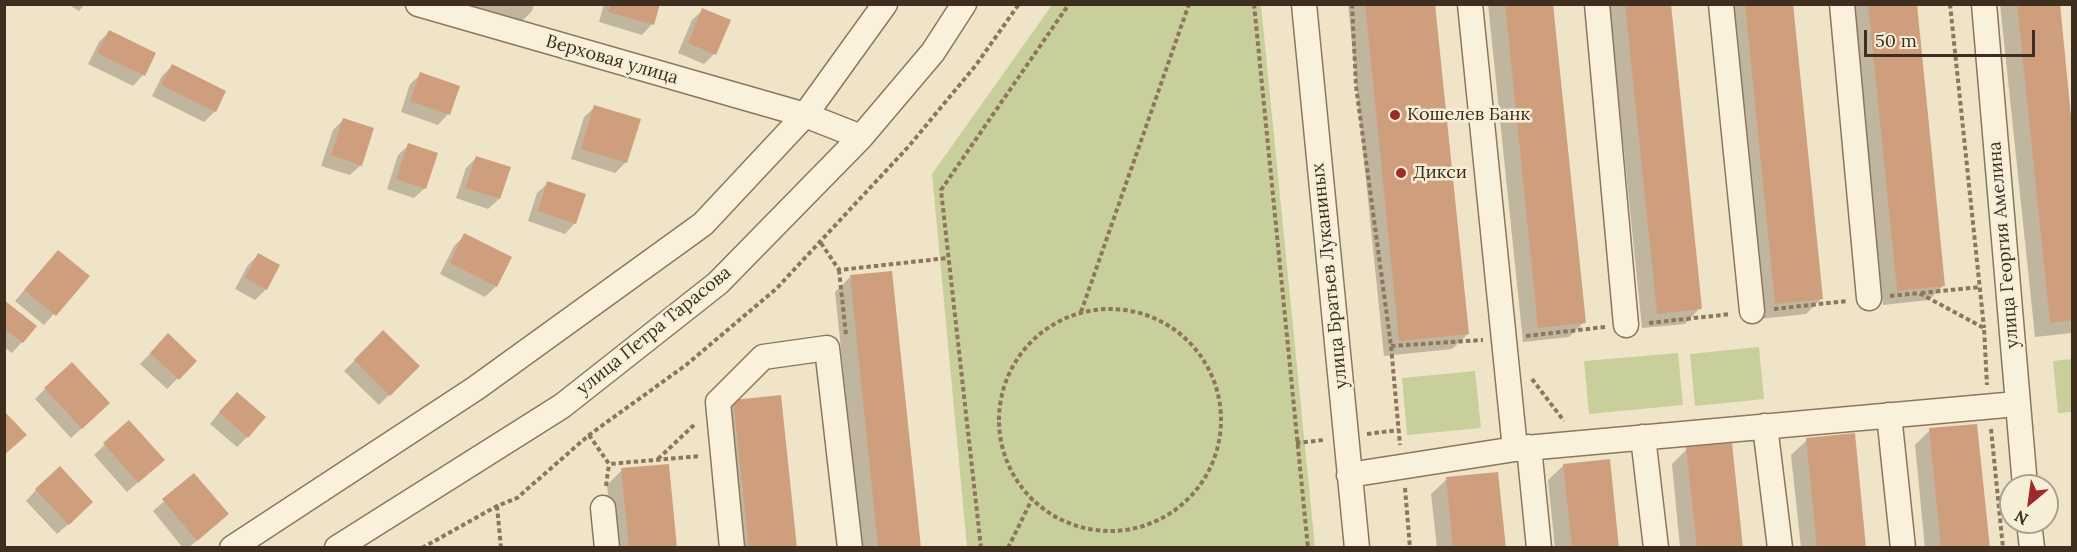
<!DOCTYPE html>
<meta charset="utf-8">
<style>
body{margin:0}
#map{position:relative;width:2077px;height:552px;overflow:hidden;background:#f0e4c8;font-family:Lora,serif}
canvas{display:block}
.frame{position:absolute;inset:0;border:6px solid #3d2e20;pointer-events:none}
.north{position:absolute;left:1999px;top:474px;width:60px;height:60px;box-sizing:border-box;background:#f7eed8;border:2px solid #ada18e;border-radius:50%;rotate:209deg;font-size:16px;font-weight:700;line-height:24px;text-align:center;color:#3d2e20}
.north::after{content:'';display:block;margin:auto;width:21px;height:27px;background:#9e2a2b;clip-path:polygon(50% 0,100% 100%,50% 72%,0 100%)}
.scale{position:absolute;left:1864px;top:30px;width:171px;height:27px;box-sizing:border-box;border:3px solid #3d2e20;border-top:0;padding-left:8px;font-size:18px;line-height:21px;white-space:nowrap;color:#3d2e20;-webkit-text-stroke:4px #f7eed8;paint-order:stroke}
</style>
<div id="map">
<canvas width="2077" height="552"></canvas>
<div class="frame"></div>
<div class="north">N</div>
<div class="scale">50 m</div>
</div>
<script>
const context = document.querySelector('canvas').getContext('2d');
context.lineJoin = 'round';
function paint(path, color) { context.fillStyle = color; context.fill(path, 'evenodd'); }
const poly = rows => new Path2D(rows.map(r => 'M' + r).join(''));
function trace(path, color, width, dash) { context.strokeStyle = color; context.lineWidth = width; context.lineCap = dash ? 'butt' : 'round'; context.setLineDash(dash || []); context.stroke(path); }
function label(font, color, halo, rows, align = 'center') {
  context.font = font + ' Lora,serif'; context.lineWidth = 5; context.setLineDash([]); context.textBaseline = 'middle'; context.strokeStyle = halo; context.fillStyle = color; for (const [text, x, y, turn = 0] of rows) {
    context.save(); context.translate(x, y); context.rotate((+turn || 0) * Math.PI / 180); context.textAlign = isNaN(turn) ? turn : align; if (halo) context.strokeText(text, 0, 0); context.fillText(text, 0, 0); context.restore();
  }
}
const green = poly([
 [1052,5,1261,5,1315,547,967,547,932,174],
 [1759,347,1764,399,1695,406,1690,354],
 [1678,353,1683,405,1589,414,1584,361],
 [2072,359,2072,412,2058,413,2053,361],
 [1475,371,1481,428,1407,435,1402,378]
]);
const shadow = poly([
 [68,4,85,4,79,11],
 [461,4,534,4,532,11,517,26],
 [604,4,658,4,652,24,642,35,599,22],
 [1348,4,1434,4,1468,334,1452,349,1384,356],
 [1488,4,1552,4,1584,322,1569,337,1523,342],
 [1609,4,1669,4,1700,308,1685,324,1642,328],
 [1728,4,1791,4,1821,299,1806,314,1760,319],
 [1852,4,1915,4,1944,285,1929,300,1883,305],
 [2000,4,2058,4,2072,141,2072,333,2035,337],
 [703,10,714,54,704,64,678,53,692,20],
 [109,32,154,54,143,75,133,86,88,64,99,42],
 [172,66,215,111,204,122,152,96,162,76],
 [421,74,448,114,438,125,401,112,410,84],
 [595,107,626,162,615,173,571,159,584,117],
 [343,120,361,165,350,175,321,166,333,130],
 [409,145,425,188,414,198,387,189,398,155],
 [476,158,509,168,499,199,488,209,456,198,466,168],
 [548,183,575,223,565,234,528,221,537,193],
 [465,235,496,286,485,297,440,274,454,246],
 [258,255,266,289,255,300,235,289,248,265],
 [48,262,87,276,44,325,15,301],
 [850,277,919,548,862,548,835,292],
 [4,302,22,342,12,353,4,347],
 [383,332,418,366,379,405,344,371],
 [168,335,195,361,167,389,140,364],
 [45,389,97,414,71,438,35,399],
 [734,401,795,548,732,548,719,417],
 [226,404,247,437,237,447,210,424],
 [129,422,152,470,127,492,94,455],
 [1930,430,1988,548,1925,548,1915,445],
 [1807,440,1865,548,1801,548,1791,455],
 [1687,449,1741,548,1680,548,1672,464],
 [1564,465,1617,548,1555,548,1548,480],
 [622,470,676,548,613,548,607,485],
 [194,475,216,525,188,548,183,548,153,511],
 [1447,479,1504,548,1437,548,1431,494],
 [36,490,81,513,57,534,26,501]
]);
const building = poly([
 [611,4,660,4,654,25,608,12],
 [1365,4,1435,4,1469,334,1399,341],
 [1505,4,1553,4,1586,323,1538,328],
 [1625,4,1671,4,1702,309,1657,314],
 [1745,4,1793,4,1823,299,1775,304],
 [1868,4,1917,4,1945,286,1897,291],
 [2017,4,2060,4,2072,126,2072,320,2050,323],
 [702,8,731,20,716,55,688,43],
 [109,30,156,53,145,76,97,53],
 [172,64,226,91,216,112,161,85],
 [420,72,460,86,450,115,410,101],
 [594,105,641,119,627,163,581,149],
 [343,118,374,128,362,166,331,155],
 [408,143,438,153,426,189,396,179],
 [476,156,511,167,500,199,465,188],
 [547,181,586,194,576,224,538,211],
 [464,233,512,257,497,287,450,263],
 [58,250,90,276,56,316,24,290],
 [258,253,280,265,267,290,245,278],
 [892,271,921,548,878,548,850,275],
 [4,300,37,326,23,343,4,329],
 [383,330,420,366,390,396,354,360],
 [168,333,197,361,179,380,150,353],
 [72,362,110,403,82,429,44,388],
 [237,392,266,417,248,438,219,412],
 [781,395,797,548,749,548,733,400],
 [4,411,27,435,4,455],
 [129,420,165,460,138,483,103,443],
 [1977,424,1990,548,1941,548,1929,428],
 [1855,433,1866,548,1817,548,1806,438],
 [1732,443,1743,548,1697,548,1686,447],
 [1610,459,1619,548,1572,548,1563,464],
 [669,464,677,548,629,548,621,468],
 [60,466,93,502,69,525,35,489],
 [1498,472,1506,548,1453,548,1446,477],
 [194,473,229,514,197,541,162,499]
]);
const path = poly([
 [1254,4,1308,548],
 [1352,4,1356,86,1391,346,1400,445],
 [1950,4,1984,328],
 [821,243,839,270,948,258],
 [839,270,846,335],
 [1921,293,1980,287],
 [1890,296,1919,293,1984,328,1987,385],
 [1774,309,1847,301],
 '999 420a111 111 0 1 1 222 0a111 111 0 1 1-222 0Z',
 [1081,312,1189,4],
 [1649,323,1731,314],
 [1526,336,1605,327],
 [1391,346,1483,340],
 [1532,379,1564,421],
 [1991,429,2003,548],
 [1367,434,1399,430],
 [589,435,609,464,701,456],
 [1296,443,1324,440],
 [658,459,696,423],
 [606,486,609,464],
 [1405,488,1410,548],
 [497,506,501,548],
 [422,548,497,506,517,498,589,435,686,365,776,289,909,146,976,65,1019,4],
 [981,548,941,190,1069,4],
 [1008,548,1032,499]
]);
const minor = poly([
 [418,4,805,115,861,137],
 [1304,4,1357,548],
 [1470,4,1515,449],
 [1597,4,1626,325],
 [1721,4,1752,311],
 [1842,4,1869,298],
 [1984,4,2025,486],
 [1889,415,1903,548],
 [1765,426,1780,548],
 [1643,437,1656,548],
 [1529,447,1539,548],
 [1349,475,1515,449,2017,404],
 [603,508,607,548],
 [2029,522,2032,548],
 [232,548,476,388,703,224,805,115,885,4],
 [337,548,562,406,718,283,861,137,933,52,964,4],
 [732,548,718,402,763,357,827,348,850,548]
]);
const markers = [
 [1395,115,6,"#9e2a2b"],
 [1401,173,6,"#9e2a2b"]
];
const streetNames = [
 ["Верховая улица",612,60,16],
 ["улица Георгия Амелина",2004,245,-95],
 ["улица Братьев Луканиных",1330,276,-96],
 ["улица Петра Тарасова",654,331,-39]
];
const poiNames = [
 ["Кошелев Банк",1407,115],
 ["Дикси",1413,173]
];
paint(green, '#c9cf9b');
paint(shadow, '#0003');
paint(building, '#cf9f7d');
trace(minor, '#8d765c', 27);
trace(path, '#8d765c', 4, [4.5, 3]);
trace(minor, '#faf1dc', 24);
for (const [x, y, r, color] of markers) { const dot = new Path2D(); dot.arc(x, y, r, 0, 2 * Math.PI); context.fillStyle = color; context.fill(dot); trace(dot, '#f7eed8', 2); }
label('18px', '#3d2e20', '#f7eed8', streetNames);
label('18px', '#3d2e20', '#f7eed8', poiNames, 'left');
</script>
